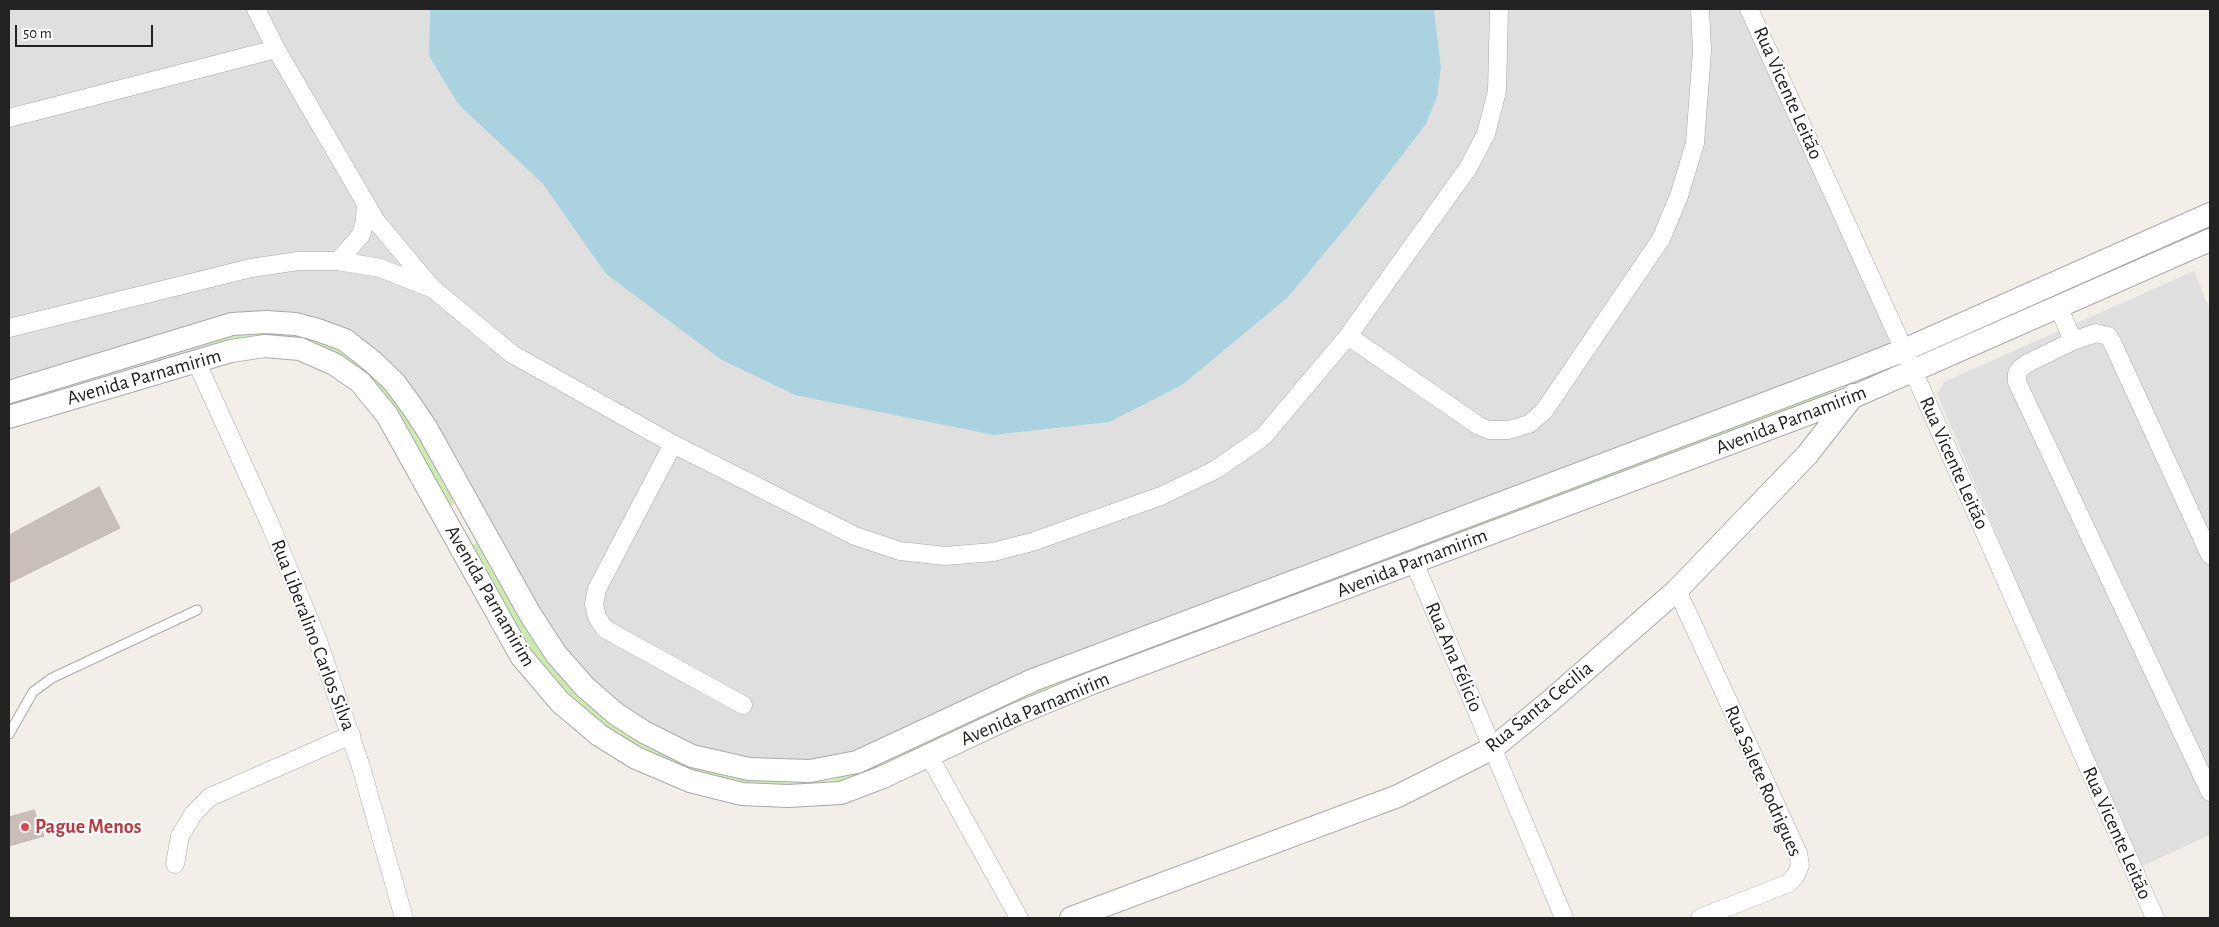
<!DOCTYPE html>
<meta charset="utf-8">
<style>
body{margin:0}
#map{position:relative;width:2219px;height:927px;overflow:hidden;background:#f2efe9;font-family:"Alegreya Sans",sans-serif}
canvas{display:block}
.frame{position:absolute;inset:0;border:10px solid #222;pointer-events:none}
.scale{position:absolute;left:15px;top:25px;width:138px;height:22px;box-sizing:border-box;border:2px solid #222;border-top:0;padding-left:6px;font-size:15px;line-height:18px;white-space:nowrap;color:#222;-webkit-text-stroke:4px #fff;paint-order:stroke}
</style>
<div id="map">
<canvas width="2219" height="927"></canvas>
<div class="frame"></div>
<div class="scale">50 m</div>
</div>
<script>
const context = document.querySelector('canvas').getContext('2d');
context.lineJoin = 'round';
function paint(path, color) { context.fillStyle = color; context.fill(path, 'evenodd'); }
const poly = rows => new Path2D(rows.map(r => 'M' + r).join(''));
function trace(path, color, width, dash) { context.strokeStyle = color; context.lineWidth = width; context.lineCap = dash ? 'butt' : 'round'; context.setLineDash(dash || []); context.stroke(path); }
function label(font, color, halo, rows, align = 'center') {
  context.font = font + ' "Alegreya Sans",sans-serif'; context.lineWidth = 4.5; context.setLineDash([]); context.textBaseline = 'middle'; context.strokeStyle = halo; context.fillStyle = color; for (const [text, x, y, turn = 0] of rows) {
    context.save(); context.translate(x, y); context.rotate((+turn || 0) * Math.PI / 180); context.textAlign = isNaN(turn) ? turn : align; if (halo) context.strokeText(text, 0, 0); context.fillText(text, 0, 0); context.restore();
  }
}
const residential = poly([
 [9,9,430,9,429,56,458,104,542,183,606,274,720,359,994,435,1111,422,1182,385,1441,67,1434,9,1752,9,1905,348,808,769,687,749,618,711,566,659,351,336,9,388],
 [2194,271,2210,310,2210,835,2138,868,1937,394,1944,382]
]);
const grass = poly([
 [282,331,339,347,391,386,460,501,450,506,334,355,210,350,208,340,246,332],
 [1835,386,1837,395,874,778,787,792,688,774,603,730,550,677,531,649,470,546,481,541,609,720,642,744,689,765,785,781,828,781,869,769,913,744,996,703]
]);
const plaza = poly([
 [208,340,210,350,83,388,77,380]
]);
const water = poly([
 [430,9,1434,9,1441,67,1437,97,1426,124,1353,219,1287,298,1182,385,1110,422,994,435,795,395,720,359,606,274,542,183,458,104,429,56]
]);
const building = poly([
 [99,487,120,528,9,583,9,535,99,487],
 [34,810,44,836,9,846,9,817,34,810]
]);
const service = poly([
 [9,734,33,692,52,678,197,610]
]);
const minor = poly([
 [256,9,276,49,376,221,432,288,512,354,673,444,855,536,900,551,945,556,993,552,1032,542,1161,496,1215,470,1263,437,1348,336,1468,168,1486,134,1497,91,1499,9],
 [1749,9,1904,350,2155,918],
 [9,118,276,49],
 [338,261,361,235,365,221,366,203],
 [2059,308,2073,341],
 [9,328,251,268,298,261,338,261,380,268,431,288],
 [1348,336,1479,426,1489,430,1509,430,1529,424,1544,411,1661,239,1679,196,1695,143,1702,51,1700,9],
 [196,361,271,526,318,641,361,767,404,918],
 [673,444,597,589,594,604,597,617,605,629,743,705],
 [2210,555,2112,342,2108,336,2096,333,2073,341,2026,364,2019,370,2017,374,2017,382,2210,792],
 [1414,562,1564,918],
 [1677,590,1798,853,1800,865,1796,875,1789,883,1700,918],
 [928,754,1019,918],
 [175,864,180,836,194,813,210,797,351,735]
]);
const tertiary = poly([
 [9,392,232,324,266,322,296,324,318,330,345,340,373,362,394,382,411,405,427,429,530,614,556,654,585,687,616,714,644,732,692,756,749,769,810,771,857,762,1033,680,1851,371,1904,350,2210,214],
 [9,417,231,351,265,346,300,349,334,364,360,382,387,415,521,656,560,702,599,735,636,758,690,781,742,794,788,796,841,793,883,777,1017,714,1092,683,1853,397,2210,240],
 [1071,918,1398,796,1493,748,1548,703,1677,590,1807,455,1854,395]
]);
const markers = [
 [25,827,5,"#e0444e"]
];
const streetNames = [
 ["Rua Vicente Leitão",1788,93,66],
 ["Avenida Parnamirim",144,377,-16],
 ["Avenida Parnamirim",1791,420,-21],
 ["Rua Vicente Leitão",1954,463,66],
 ["Avenida Parnamirim",1412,563,-21],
 ["Avenida Parnamirim",490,596,60],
 ["Rua Liberalino Carlos Silva",313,635,69],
 ["Rua Ana Félicio",1454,657,67],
 ["Rua Santa Cecilia",1539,707,-39],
 ["Avenida Parnamirim",1035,709,-23],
 ["Rua Salete Rodrigues",1763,781,66],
 ["Rua Vicente Leitão",2117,833,66]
];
const healthNames = [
 ["Pague Menos",35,827]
];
paint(residential, '#e0dfdf');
paint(grass, '#cdebb0');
paint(plaza, '#dddde8');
paint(water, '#aad3df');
paint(building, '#c7bfb8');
trace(building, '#c4b6ab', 1);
trace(service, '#a9a9a9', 11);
trace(minor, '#a9a9a9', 19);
trace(tertiary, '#a9a9a9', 24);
trace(service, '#fff', 9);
trace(minor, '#fff', 18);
trace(tertiary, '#fff', 22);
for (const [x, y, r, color] of markers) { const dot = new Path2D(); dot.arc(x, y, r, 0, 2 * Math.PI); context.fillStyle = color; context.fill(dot); trace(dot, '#fff', 2); }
label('20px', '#222', '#fff', streetNames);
label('bold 20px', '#be3a42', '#fff', healthNames, 'left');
</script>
